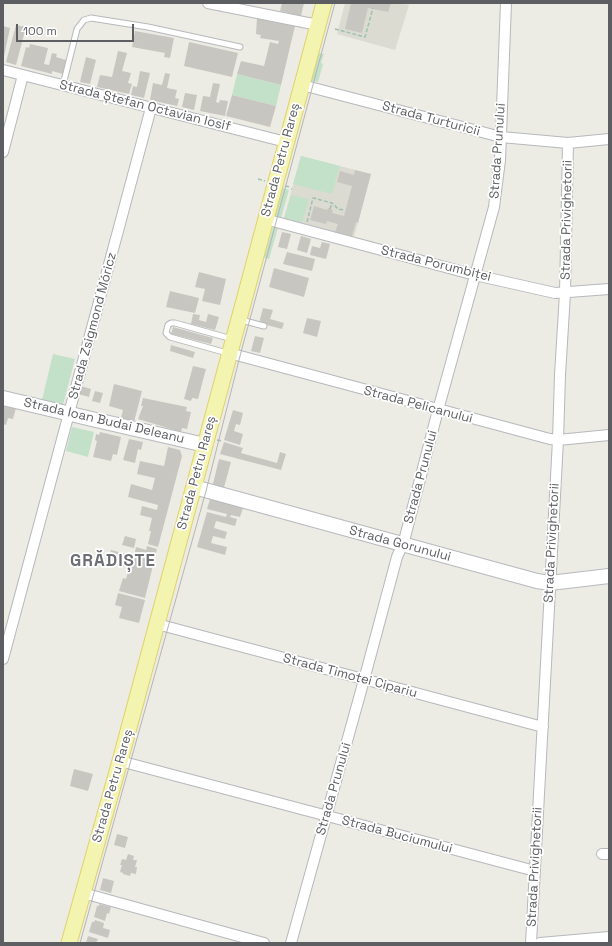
<!DOCTYPE html>
<meta charset="utf-8">
<style>
body{margin:0}
#map{position:relative;width:612px;height:946px;overflow:hidden;background:#ecece4;font-family:"Space Grotesk",sans-serif}
canvas{display:block}
.frame{position:absolute;inset:0;border:4px solid #5c5e62;pointer-events:none}
.scale{position:absolute;left:16px;top:24px;width:118px;height:18px;box-sizing:border-box;border:2px solid #5c5e62;border-top:0;padding-left:5px;font-size:12px;line-height:14px;white-space:nowrap;color:#5c5e62;-webkit-text-stroke:3px #fff;paint-order:stroke}
</style>
<div id="map">
<canvas width="612" height="946"></canvas>
<div class="frame"></div>
<div class="scale">100 m</div>
</div>
<script>
const context = document.querySelector('canvas').getContext('2d');
context.lineJoin = 'round';
function paint(path, color) { context.fillStyle = color; context.fill(path, 'evenodd'); }
const poly = rows => new Path2D(rows.map(r => 'M' + r).join(''));
function trace(path, color, width, dash) { context.strokeStyle = color; context.lineWidth = width; context.lineCap = dash ? 'butt' : 'round'; context.setLineDash(dash || []); context.stroke(path); }
function label(font, color, halo, rows, align = 'center') {
  context.font = font + ' "Space Grotesk",sans-serif'; context.lineWidth = 3.5; context.setLineDash([]); context.textBaseline = 'middle'; context.strokeStyle = halo; context.fillStyle = color; for (const [text, x, y, turn = 0] of rows) {
    context.save(); context.translate(x, y); context.rotate((+turn || 0) * Math.PI / 180); context.textAlign = isNaN(turn) ? turn : align; if (halo) context.strokeText(text, 0, 0); context.fillText(text, 0, 0); context.restore();
  }
}
const education = poly([
 [345,3,400,3,409,5,395,50,337,34],
 [301,156,371,174,354,237,284,218]
]);
const green = poly([
 [319,53,324,54,321,63,323,64,318,82,311,81],
 [237,74,281,85,276,106,232,95],
 [301,156,340,166,332,194,293,184],
 [283,188,289,190,281,218,275,216],
 [291,195,309,199,302,223,284,218],
 [273,227,278,228,269,259,264,258],
 [53,354,75,359,63,405,42,400],
 [72,427,94,432,88,457,66,451]
]);
const building = poly([
 [282,3,304,3,301,16,280,11],
 [351,3,391,3,388,12,368,8,362,33,345,29],
 [257,17,295,26,281,85,237,74,241,61,264,66,270,42,278,44,279,41,260,38,261,35,256,34],
 [16,25,26,27,16,65,6,62],
 [3,26,10,28,4,56,3,56],
 [135,31,174,38,170,58,164,57,165,53,132,47],
 [189,42,238,53,232,77,184,66],
 [30,44,48,48,44,64,49,65,52,53,57,54,56,57,66,60,63,74,52,71,52,74,21,66,26,47,29,48],
 [118,51,127,53,122,71,131,73,128,83,132,84,129,94,97,87,100,75,112,77],
 [86,57,96,60,90,84,80,82],
 [140,71,150,73,144,98,131,95,133,86,137,87],
 [165,73,170,74,167,88,177,90,175,98,179,99,177,106,150,100,153,83,162,85],
 [213,83,220,84,216,102,219,103,220,100,228,101,225,116,200,111,203,96,210,97],
 [185,93,197,95,194,110,182,107],
 [232,95,276,106,270,127,226,116],
 [355,170,371,174,358,223,356,222,352,236,335,232,338,224,327,221,326,224,310,220,314,206,327,210,328,208,333,210,332,213,344,216,352,186,337,182,340,171,354,175],
 [282,232,291,234,287,249,278,247],
 [301,236,311,239,307,253,297,250],
 [322,242,330,244,326,259,310,255,312,246,320,248],
 [287,252,315,259,312,271,283,264],
 [274,268,309,278,304,297,269,287],
 [199,272,226,279,220,305,202,301,205,289,195,287],
 [170,291,199,298,195,313,166,307],
 [263,308,273,310,270,319,284,323,282,329,259,323],
 [193,314,200,315,199,320,206,322,208,314,219,317,215,330,191,324],
 [307,318,321,321,317,337,303,333],
 [173,327,213,338,211,344,171,334],
 [255,336,264,338,260,353,251,351],
 [171,345,195,352,193,358,170,351],
 [193,366,206,369,198,399,192,398,191,401,184,399],
 [114,384,142,391,134,422,121,418,123,410,109,406],
 [81,386,91,389,89,397,78,394],
 [95,391,103,393,100,403,92,401],
 [143,398,187,407,186,411,191,412,187,429,182,428,181,432,138,419,143,406,141,406],
 [3,405,16,408,13,419,8,418,6,425,3,424],
 [233,410,243,413,240,425,236,424,234,431,243,434,240,445,224,440],
 [100,432,121,437,117,455,113,454,111,461,93,457,97,441,95,440,96,434,99,435],
 [129,439,143,442,141,450,138,449,135,463,123,460],
 [224,442,243,448,241,453,277,463,280,452,286,454,281,470,220,454],
 [168,447,180,450,182,456,158,547,148,544,151,531,149,531,152,518,140,515,142,506,157,510,158,505,128,497,131,484,152,490,155,478,137,474,140,461,164,466],
 [219,459,231,462,223,491,212,488],
 [210,499,243,508,240,517,231,515,230,517,237,519,235,526,216,521,214,528,227,532,225,539,213,536,211,543,227,547,225,555,197,547,207,512,226,517,227,514,207,509],
 [125,536,136,539,134,548,122,545],
 [147,546,157,549,145,598,119,591,123,578,126,579,129,568,107,563,111,550,134,556,136,547,146,550],
 [118,593,145,600,139,623,119,618,122,607,115,605],
 [74,769,93,774,88,791,70,786],
 [117,834,128,837,125,848,114,845],
 [128,854,134,856,133,860,137,860,135,867,137,867,136,874,131,873,130,876,123,874,123,873,120,872,122,865,120,865,122,859,126,860],
 [103,878,114,881,111,893,100,890],
 [99,904,111,907,109,914,107,913,105,921,94,917,97,906,99,906],
 [95,920,104,923,103,928,110,930,108,938,89,932,92,922,94,922],
 [88,936,98,939,96,943,86,943]
]);
const path = poly([
 [335,29,365,37,373,8],
 [258,179,265,181],
 [285,186,291,187],
 [291,189,292,189],
 [330,209,332,203],
 [307,222,313,198,332,203,338,209,345,210],
 [217,440,222,441]
]);
const lane = poly([
 [63,85,77,29,84,20,91,18,148,27,240,47],
 [241,320,264,326],
 [227,353,170,337,166,333,168,325,171,323,175,323,232,339]
]);
const street = poly([
 [208,3,318,25],
 [3,70,286,142],
 [302,85,501,137,568,143,609,139],
 [3,152,23,75],
 [265,219,475,275,555,293,609,289],
 [229,353,550,439,558,440,609,435],
 [157,624,543,727],
 [3,659,151,108],
 [120,761,535,871],
 [602,854,609,854],
 [83,893,264,943],
 [291,943,364,680,397,557,404,541,438,410,494,207,500,160,506,3],
 [531,943,558,440,560,375,565,293,568,143],
 [540,943,609,937]
]);
const secondary = poly([
 [3,398,96,420,205,445],
 [194,487,537,581,550,583,609,576]
]);
const primary = poly([
 [69,943,120,761,324,3]
]);
const tram = poly([
 [80,943,206,491,240,356,335,3]
]);
const streetNames = [
 ["Strada Ștefan Octavian Iosif",145,106,14],
 ["Strada Turturicii",431,119,15],
 ["Strada Prunului",498,151,-86],
 ["Strada Petru Rareș",281,160,-75],
 ["Strada Privighetorii",567,220,-89],
 ["Strada Porumbiței",436,264,14],
 ["Strada Zsigmond Móricz",93,326,-75],
 ["Strada Pelicanului",418,405,15],
 ["Strada Ioan Budai Deleanu",104,421,13],
 ["Strada Petru Rareș",197,473,-75],
 ["Strada Prunului",421,477,-75],
 ["Strada Privighetorii",552,543,-87],
 ["Strada Gorunului",400,544,15],
 ["Strada Timotei Cipariu",350,676,15],
 ["Strada Petru Rareș",113,786,-74],
 ["Strada Prunului",334,789,-74],
 ["Strada Buciumului",397,835,15],
 ["Strada Privighetorii",535,867,-87]
];
const districtNames = [
 ["GRĂDIȘTE",113,561]
];
paint(education, '#dcdbd2');
paint(green, '#c3e1c8');
paint(building, '#c8c6c0');
trace(lane, '#b6b8bc', 7);
trace(street, '#b6b8bc', 12);
trace(secondary, '#b7b9be', 16);
trace(primary, '#dfd26b', 17);
trace(path, '#9dc1ae', 1.5, [4, 2]);
trace(lane, '#fff', 5);
trace(street, '#fff', 10);
trace(secondary, '#fff', 14);
trace(primary, '#f4f4b1', 15);
trace(tram, '#b4b5b5', 1);
label('13px', '#5c5e62', '#fff', streetNames);
context.letterSpacing = '1px';
label('bold 17px', '#6d6f74', '#fff', districtNames);
context.letterSpacing = '0px';
</script>
